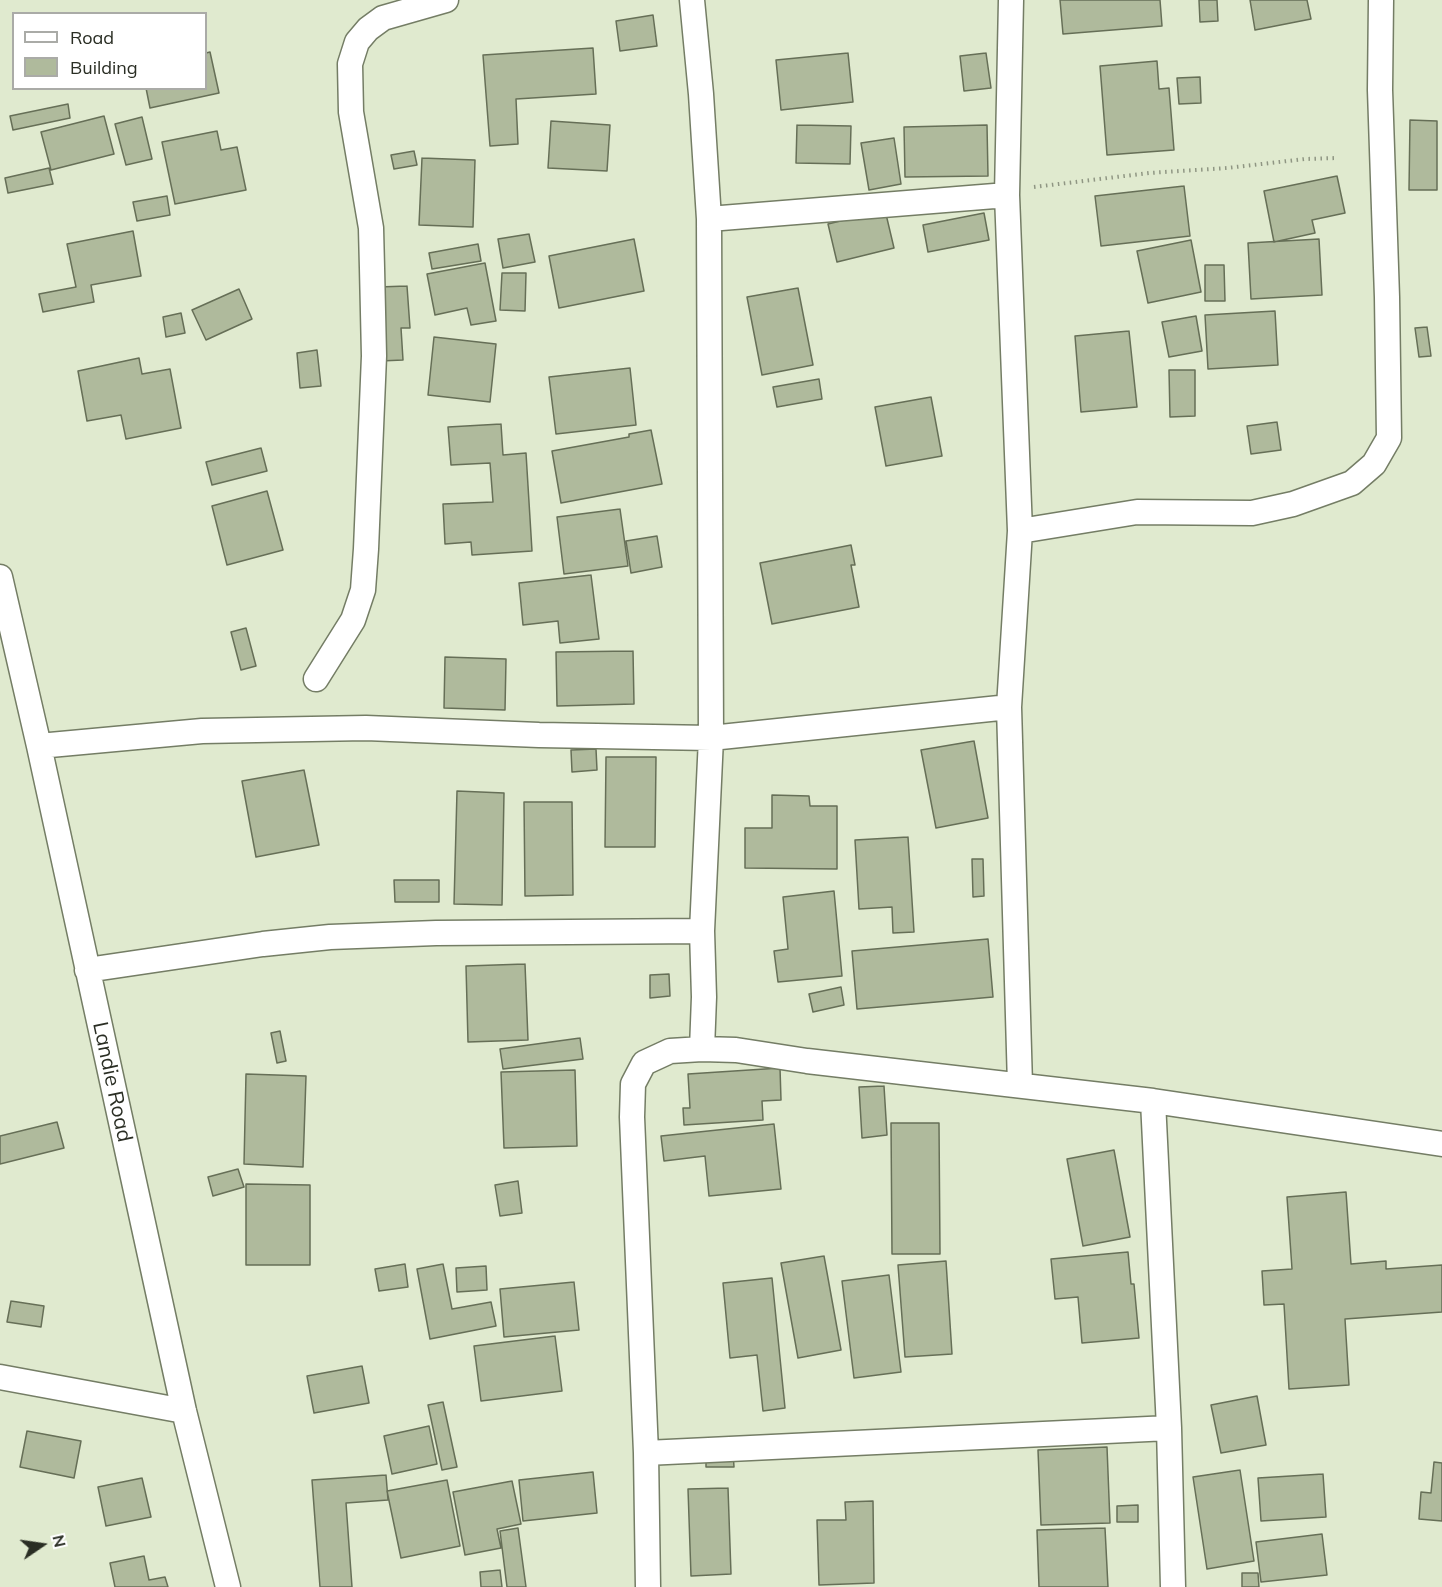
<!DOCTYPE html>
<style>
body{margin:0}
#map{position:relative;width:1442px;height:1587px;overflow:hidden;background:#e0eacf;font-family:Mulish,sans-serif}
canvas{display:block}
.legend{position:absolute;left:12px;top:12px;width:195px;height:78px;box-sizing:border-box;background:#fff;border:2px solid #aaaba7;margin:0;padding:8px 10px;list-style:none;font-size:18px;color:#2a2e24}
.legend li{display:flex;align-items:center;gap:12px;height:30px}
.legend b{width:30px;border:2px solid #aaaba7}
.north{position:absolute;left:12px;top:1515px;width:60px;height:60px;-webkit-text-stroke:4px #fff;paint-order:stroke;rotate:77deg;font-size:16px;font-weight:700;line-height:24px;text-align:center;color:#2a2e24}
.north::after{content:'';display:block;margin:auto;width:21px;height:27px;background:#2a2e24;clip-path:polygon(50% 0,100% 100%,50% 72%,0 100%)}
</style>
<div id="map">
<canvas width="1442" height="1587"></canvas>
<ul class="legend">
<li><b style="height:8px;background:#fff"></b>Road</li>
<li><b style="height:16px;background:#afba9c"></b>Building</li>
</ul>
<div class="north">N</div>
</div>
<script>
const context = document.querySelector('canvas').getContext('2d');
context.lineJoin = 'round';
function paint(path, color) { context.fillStyle = color; context.fill(path, 'evenodd'); }
const poly = rows => new Path2D(rows.map(r => 'M' + r).join(''));
function trace(path, color, width, dash) { context.strokeStyle = color; context.lineWidth = width; context.lineCap = dash ? 'butt' : 'round'; context.setLineDash(dash || []); context.stroke(path); }
function label(font, color, halo, rows, align = 'center') {
  context.font = font + ' Mulish,sans-serif'; context.lineWidth = 4.5; context.setLineDash([]); context.textBaseline = 'middle'; context.strokeStyle = halo; context.fillStyle = color; for (const [text, x, y, turn = 0] of rows) {
    context.save(); context.translate(x, y); context.rotate((+turn || 0) * Math.PI / 180); context.textAlign = isNaN(turn) ? turn : align; if (halo) context.strokeText(text, 0, 0); context.fillText(text, 0, 0); context.restore();
  }
}
const building = poly([
 [1060,0,1160,0,1162,26,1063,34,1060,0],
 [1199,0,1217,0,1218,21,1200,22,1199,0],
 [1250,0,1307,0,1311,19,1255,30,1250,0],
 [653,15,657,46,620,51,616,21,653,15],
 [593,48,596,94,516,99,518,144,490,146,483,55,593,48],
 [210,52,219,93,150,108,146,88,206,88,206,53,210,52],
 [848,53,853,102,781,110,776,60,848,53],
 [986,53,991,88,964,91,960,56,986,53],
 [1157,61,1159,89,1169,88,1174,150,1107,155,1100,66,1157,61],
 [1200,77,1201,103,1179,104,1177,78,1200,77],
 [68,104,70,118,13,130,10,116,68,104],
 [104,116,114,154,51,170,41,132,104,116],
 [142,117,152,159,126,165,115,124,142,117],
 [1410,120,1437,121,1437,190,1409,190,1410,120],
 [551,121,610,125,607,171,548,168,551,121],
 [797,125,851,126,850,164,796,163,797,125],
 [987,125,988,176,905,177,904,127,987,125],
 [217,131,221,150,237,147,246,190,175,204,162,142,217,131],
 [894,138,901,184,869,190,861,143,894,138],
 [414,151,417,165,394,169,391,155,414,151],
 [422,158,475,160,473,227,419,225,422,158],
 [49,168,53,184,8,193,5,178,49,168],
 [1337,176,1345,213,1312,220,1315,233,1274,242,1264,191,1337,176],
 [1184,186,1190,236,1101,246,1095,196,1184,186],
 [167,196,170,215,137,221,133,202,167,196],
 [885,210,894,248,837,262,828,224,885,210],
 [984,213,989,240,928,252,923,225,984,213],
 [133,231,141,276,91,285,94,302,43,312,39,294,76,287,67,244,133,231],
 [529,234,535,262,503,268,498,239,529,234],
 [634,239,644,291,559,308,549,256,634,239],
 [1319,239,1322,295,1251,299,1248,243,1319,239],
 [1191,240,1201,292,1148,303,1137,251,1191,240],
 [478,244,481,261,432,269,429,253,478,244],
 [485,263,496,321,471,325,467,308,435,315,427,274,485,263],
 [1205,265,1224,265,1225,301,1205,301,1205,265],
 [502,273,526,273,525,311,500,310,502,273],
 [407,286,410,328,401,328,403,360,380,361,378,287,407,286],
 [798,288,813,365,762,375,747,297,798,288],
 [239,289,252,319,206,340,192,310,239,289],
 [1275,311,1278,365,1208,369,1205,315,1275,311],
 [181,313,185,333,166,337,163,317,181,313],
 [1196,316,1202,351,1169,357,1162,322,1196,316],
 [1427,327,1431,356,1419,357,1415,328,1427,327],
 [1129,331,1137,407,1081,412,1075,336,1129,331],
 [434,337,496,344,490,402,428,395,434,337],
 [317,350,321,386,300,388,297,353,317,350],
 [139,358,142,374,170,369,181,428,126,439,121,415,87,421,78,371,139,358],
 [630,368,636,425,556,434,549,377,630,368],
 [1169,370,1195,370,1195,416,1170,417,1169,370],
 [819,379,822,399,777,407,773,387,819,379],
 [931,397,942,456,886,466,875,407,931,397],
 [1277,422,1281,450,1251,454,1247,426,1277,422],
 [501,424,503,455,526,453,532,551,472,555,471,542,445,544,443,504,493,502,490,463,451,465,448,427,501,424],
 [651,430,662,484,561,503,552,451,629,437,629,434,651,430],
 [261,448,267,471,212,485,206,462,261,448],
 [267,491,283,550,227,565,212,506,267,491],
 [620,509,628,566,564,574,557,517,620,509],
 [657,536,662,567,631,573,626,541,657,536],
 [851,545,855,565,851,565,859,607,772,624,760,563,851,545],
 [591,575,599,639,560,643,558,621,523,625,519,583,591,575],
 [246,628,256,666,241,670,231,632,246,628],
 [633,651,634,704,557,706,556,652,633,651],
 [445,657,506,659,505,710,444,708,445,657],
 [974,741,988,818,936,828,921,750,974,741],
 [596,749,597,770,572,772,571,750,596,749],
 [606,757,656,757,655,847,605,847,606,757],
 [304,770,319,845,256,857,242,781,304,770],
 [457,791,504,793,502,905,454,904,457,791],
 [772,795,809,796,810,806,837,806,837,869,745,868,745,828,772,828,772,795],
 [524,802,572,802,573,895,525,896,524,802],
 [908,837,914,932,893,933,892,907,859,909,855,840,908,837],
 [972,859,983,859,984,896,973,897,972,859],
 [394,880,439,880,439,902,395,902,394,880],
 [834,891,842,976,778,982,774,951,788,949,783,897,834,891],
 [988,939,993,997,857,1009,852,951,988,939],
 [525,964,528,1040,468,1042,466,966,525,964],
 [669,974,670,996,650,998,650,975,669,974],
 [841,987,844,1005,813,1012,809,994,841,987],
 [280,1031,286,1061,277,1063,271,1033,280,1031],
 [580,1038,583,1059,503,1069,500,1049,580,1038],
 [780,1068,781,1100,762,1101,763,1120,684,1125,683,1108,690,1108,688,1074,780,1068],
 [575,1070,577,1146,504,1148,501,1072,575,1070],
 [246,1074,306,1076,303,1167,244,1164,246,1074],
 [884,1086,887,1135,862,1138,859,1087,884,1086],
 [57,1122,64,1148,0,1164,0,1136,57,1122],
 [891,1123,939,1123,940,1254,892,1254,891,1123],
 [774,1124,781,1189,709,1196,705,1156,664,1161,661,1136,774,1124],
 [1114,1150,1130,1237,1083,1246,1067,1159,1114,1150],
 [238,1169,244,1187,213,1196,208,1177,238,1169],
 [518,1181,522,1213,500,1216,495,1185,518,1181],
 [246,1184,310,1185,310,1265,246,1265,246,1184],
 [1346,1192,1351,1264,1386,1261,1386,1269,1442,1265,1442,1312,1345,1319,1349,1385,1289,1389,1284,1304,1264,1305,1262,1271,1292,1269,1287,1197,1346,1192],
 [1128,1252,1131,1284,1134,1284,1139,1338,1082,1343,1078,1297,1055,1299,1051,1259,1128,1252],
 [824,1256,841,1350,798,1358,781,1263,824,1256],
 [946,1261,952,1354,905,1357,898,1265,946,1261],
 [405,1264,408,1287,379,1291,375,1269,405,1264],
 [443,1264,452,1309,491,1302,496,1326,430,1339,417,1269,443,1264],
 [486,1266,487,1290,457,1292,456,1268,486,1266],
 [889,1275,901,1372,854,1378,842,1281,889,1275],
 [772,1278,785,1408,763,1411,757,1355,730,1358,723,1283,772,1278],
 [574,1282,579,1330,504,1337,500,1289,574,1282],
 [11,1301,44,1306,41,1327,7,1322,11,1301],
 [555,1336,562,1391,481,1401,474,1346,555,1336],
 [362,1366,369,1403,314,1413,307,1376,362,1366],
 [1257,1396,1266,1445,1221,1453,1211,1405,1257,1396],
 [443,1402,457,1467,442,1470,428,1405,443,1402],
 [429,1426,437,1464,392,1474,384,1436,429,1426],
 [27,1431,81,1441,74,1478,20,1467,27,1431],
 [1107,1447,1110,1523,1041,1525,1038,1450,1107,1447],
 [706,1452,733,1452,734,1467,706,1467,706,1452],
 [1434,1462,1442,1463,1442,1521,1419,1519,1421,1492,1431,1493,1434,1462],
 [1240,1470,1254,1561,1207,1569,1193,1477,1240,1470],
 [593,1472,597,1513,523,1521,519,1480,593,1472],
 [1323,1474,1326,1517,1261,1521,1258,1478,1323,1474],
 [386,1475,388,1500,346,1503,352,1587,320,1587,312,1480,386,1475],
 [142,1478,151,1517,106,1526,98,1487,142,1478],
 [447,1480,460,1546,401,1558,387,1491,447,1480],
 [512,1481,521,1524,497,1529,501,1548,465,1555,453,1492,512,1481],
 [728,1488,731,1574,691,1576,688,1489,728,1488],
 [873,1501,874,1583,819,1585,817,1520,846,1520,845,1502,873,1501],
 [1138,1505,1138,1522,1117,1522,1117,1506,1138,1505],
 [518,1528,526,1587,507,1587,500,1531,518,1528],
 [1105,1528,1108,1587,1039,1587,1037,1530,1105,1528],
 [1322,1534,1327,1575,1261,1582,1256,1542,1322,1534],
 [144,1556,149,1580,165,1577,168,1587,115,1587,110,1563,144,1556],
 [500,1570,502,1587,481,1587,480,1572,500,1570],
 [1242,1573,1258,1573,1259,1587,1242,1587,1242,1573]
]);
const path = poly([
 [1034,187,1149,173,1227,168,1305,159,1337,158]
]);
const street = poly([
 [692,0,701,94,709,219,711,738,702,931,704,997,702,1049,736,1050,807,1061,1153,1101,1442,1144],
 [1011,0,1007,195,1020,531,1009,707,1020,1085],
 [709,219,1007,195],
 [1020,531,1137,512,1252,513,1293,504,1352,483,1374,464,1389,438,1387,297,1380,90,1381,0],
 [0,577,39,746,184,1411,228,1587],
 [316,679,353,620,363,590,366,549,374,356,372,268,371,228,351,112,350,64,357,42,368,29,383,18,446,0],
 [39,746,202,731,366,728,539,735,711,738,1009,707],
 [87,970,263,944,330,937,436,933,702,931],
 [1153,1101,1169,1428,1173,1587],
 [0,1377,184,1411],
 [646,1453,1169,1428],
 [648,1587,646,1453,632,1117,633,1084,644,1063,670,1051,702,1049]
]);
const streetNames = [
 ["Landie Road",112,1082,78]
];
paint(building, '#afba9c');
trace(building, '#666f57', 1.5);
trace(street, '#747d65', 27);
trace(path, '#8f9683', 4, [1.5, 4.5]);
trace(street, '#fff', 24);
label('21px', '#2a2e24', '#fff', streetNames);
</script>
